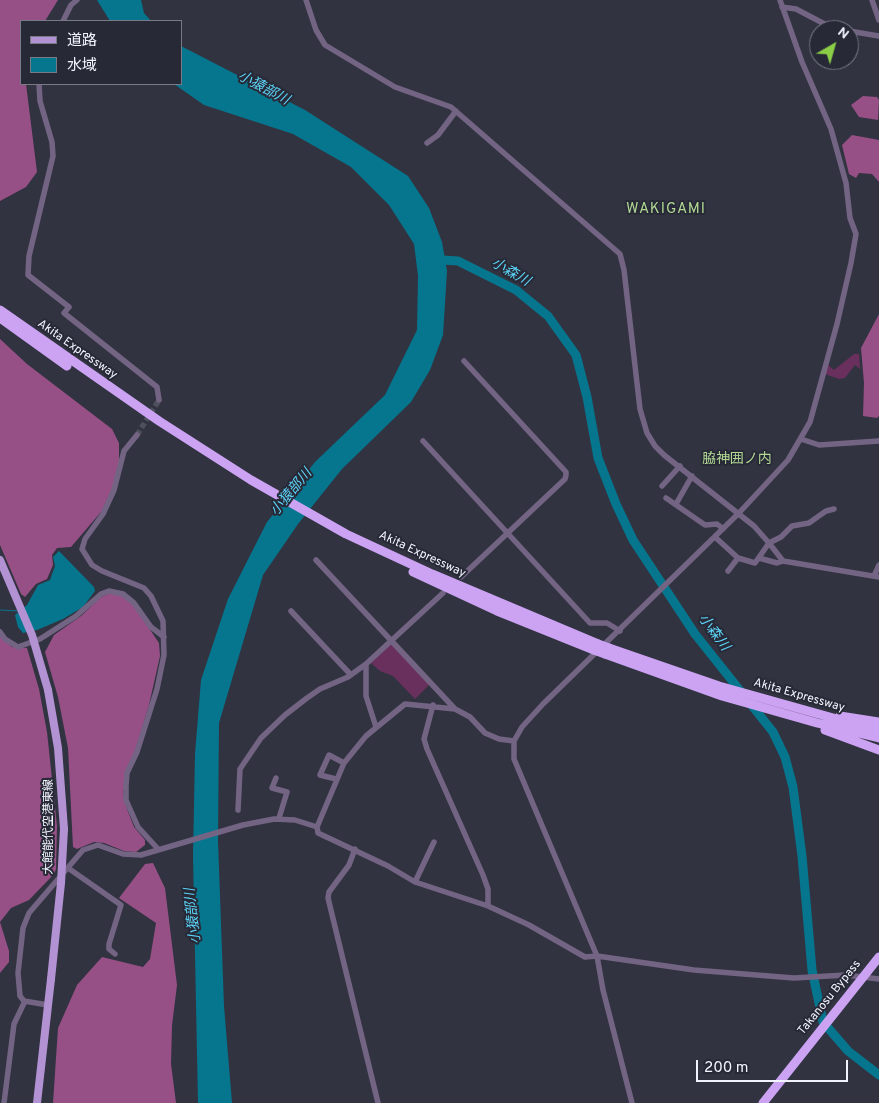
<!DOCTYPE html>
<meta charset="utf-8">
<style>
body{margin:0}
#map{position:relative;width:879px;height:1103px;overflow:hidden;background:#313341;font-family:Overpass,"Noto Sans JP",sans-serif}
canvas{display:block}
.legend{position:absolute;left:20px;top:20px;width:162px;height:65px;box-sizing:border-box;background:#272937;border:1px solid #787a86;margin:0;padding:6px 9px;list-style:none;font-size:15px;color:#f2f4fd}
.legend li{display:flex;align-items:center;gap:10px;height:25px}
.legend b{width:25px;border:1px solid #787a86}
.north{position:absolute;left:809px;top:20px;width:50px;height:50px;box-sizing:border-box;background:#272937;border:1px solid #787a86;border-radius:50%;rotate:38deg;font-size:14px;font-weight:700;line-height:20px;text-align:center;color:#f2f4fd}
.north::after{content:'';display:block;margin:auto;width:18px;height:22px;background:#8bce46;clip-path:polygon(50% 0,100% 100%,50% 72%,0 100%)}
.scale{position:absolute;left:696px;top:1060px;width:152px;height:22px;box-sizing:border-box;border:2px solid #f2f4fd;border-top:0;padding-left:6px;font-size:15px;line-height:18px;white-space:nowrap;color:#f2f4fd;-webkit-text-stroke:4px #272937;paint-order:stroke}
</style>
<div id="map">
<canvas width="879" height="1103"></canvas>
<ul class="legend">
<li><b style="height:6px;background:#b392d3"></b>道路</li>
<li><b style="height:14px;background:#06768e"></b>水域</li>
</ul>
<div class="north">N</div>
<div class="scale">200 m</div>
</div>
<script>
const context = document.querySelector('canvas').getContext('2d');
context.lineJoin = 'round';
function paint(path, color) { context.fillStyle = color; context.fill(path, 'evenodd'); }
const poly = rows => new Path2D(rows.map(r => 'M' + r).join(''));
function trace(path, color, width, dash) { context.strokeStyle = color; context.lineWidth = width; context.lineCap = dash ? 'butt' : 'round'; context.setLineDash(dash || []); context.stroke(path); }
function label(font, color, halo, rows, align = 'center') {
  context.font = font + ' Overpass,"Noto Sans JP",sans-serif'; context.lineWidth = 4; context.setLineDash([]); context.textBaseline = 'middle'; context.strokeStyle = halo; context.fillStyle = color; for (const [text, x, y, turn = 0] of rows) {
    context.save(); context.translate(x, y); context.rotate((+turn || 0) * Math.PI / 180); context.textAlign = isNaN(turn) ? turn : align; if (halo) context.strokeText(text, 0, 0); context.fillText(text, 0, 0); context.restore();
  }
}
const green = poly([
 [854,354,859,354,860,369,855,365,845,378,839,379,825,374,828,365,834,370],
 [392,643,430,684,415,699,393,676,380,671,371,663]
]);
const forest = poly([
 [0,0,58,0,45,21,21,21,21,84,26,84,37,172,26,187,0,201],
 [863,96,877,97,879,100,878,120,859,117,851,105],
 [852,135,879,140,879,182,872,174,859,173,856,178,849,174,842,145],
 [879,314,879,416,877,418,863,416,864,383,861,348],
 [0,339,27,364,112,429,119,443,119,465,111,493,101,512,71,547,57,548,52,555,53,565,47,579,36,584,25,597,21,594,0,545],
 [110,593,122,595,132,603,159,643,160,656,149,705,123,792,127,809,134,827,145,840,145,845,136,852,124,851,104,843,94,842,77,849,73,847,68,748,58,697,45,652,54,635,81,616,101,597],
 [0,635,12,647,27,648,39,689,47,732,57,826,56,869,54,874,29,900,11,908,0,922,9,951,9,962,0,973],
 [153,863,165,888,177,985,172,1025,171,1064,176,1103,53,1103,58,1028,77,985,102,957,143,967,150,959,156,923,119,898,145,864]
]);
const water = poly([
 [97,0,141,0,144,13,151,21,110,21],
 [181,46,305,110,408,176,429,208,442,242,447,271,443,335,430,370,411,402,342,469,298,524,263,575,219,723,218,841,224,1006,232,1103,198,1103,193,856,195,754,201,680,228,599,267,522,315,462,385,395,417,330,418,276,414,244,389,205,351,167,293,134,204,105,174,84,181,84],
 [59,551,94,587,95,591,83,607,63,619,37,630,23,633,18,627,15,615,27,605,38,585,50,580,55,566,53,557]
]);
const stream = poly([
 [0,610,19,611]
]);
const river = poly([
 [442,260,458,261,516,290,548,316,576,355,587,397,598,458,616,504,633,540,695,634,773,732,785,757,793,787,802,856,812,970,823,1022,848,1051,879,1075]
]);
const minorTunnel = poly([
 [137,435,159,400]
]);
const minor = poly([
 [306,0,316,30,325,45,395,87,451,107,620,254,624,270,640,409,647,433,655,446,664,455,754,526,769,543,755,563,738,558,728,571],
 [872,0,879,20],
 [782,7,796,9,836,30],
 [63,21,71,5,77,0],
 [843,30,879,36],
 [39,84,40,101,52,142,53,156,29,256,28,275,69,307,64,313,157,387,159,400],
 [427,143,438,135,456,111],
 [137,435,124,451,114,490,103,514,85,539,82,549,92,565,102,571,144,588,151,596,163,621,164,655,157,689,137,752,127,773,126,786,126,800,138,827,158,849],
 [801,439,819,445,879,441],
 [423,441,590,623,607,623,620,631],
 [662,486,680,466],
 [666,498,705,525,717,524,723,529],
 [676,504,692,476],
 [834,509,826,511,809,523,792,526,781,537,769,543,783,561,879,577],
 [715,537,738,558],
 [759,558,777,563,783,561],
 [316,560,455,709],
 [874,576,879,565],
 [461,577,565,479,566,475,566,472,464,361],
 [291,611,351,675],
 [0,632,5,639,18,647,40,639,76,616,101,594,109,591,123,594,134,603,151,627,164,637],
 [366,664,366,696,376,727],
 [433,705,424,739,427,749,483,875,488,889,488,906],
 [514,741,499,739,485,733,470,717,455,709,405,704,366,736,344,763,317,827,318,833,388,866,415,882,488,906,529,925,585,957,597,956,694,970,794,978,846,975,879,979],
 [276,778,272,788,287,792,279,818],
 [336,779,320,775,329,755,344,763],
 [238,810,240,769,261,738,285,715,307,698,320,689,348,677,366,664,443,593],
 [355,849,349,865,329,892,328,898,378,1103],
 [68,868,121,905,109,944,109,949,115,954],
 [415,882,434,842],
 [48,1005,24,1001,20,996,18,973,23,928,29,913,83,850,98,845,123,854,141,855,243,825,274,819,295,820,317,827],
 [4,1103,14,1024,25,1001],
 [632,1103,603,990,597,956,514,759,514,741,522,727,543,704,739,513,788,460,810,422,837,324,851,263,856,234,850,218,846,183,831,129,802,62,780,0]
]);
const major = poly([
 [48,690,58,748,64,829],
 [37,1103,51,979]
]);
const highway = poly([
 [0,310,159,421,251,480,309,513,346,534,432,574,598,644],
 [0,318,67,366],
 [413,572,497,611,594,650],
 [609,648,719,686,879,731],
 [605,654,722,696,817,723,879,738],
 [840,716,879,722],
 [825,730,879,750],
 [763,1103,879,957]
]);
const majorBridge = poly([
 [0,560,32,635,48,690],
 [51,979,61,883,64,829]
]);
const highwayBridge = poly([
 [598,644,609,648],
 [594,650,605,654]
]);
const streetNames = [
 ["Akita Expressway",77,350,35],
 ["Akita Expressway",422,555,25],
 ["Akita Expressway",799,696,16],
 ["大館能代空港東線",50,827,-90],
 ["Takanosu Bypass",830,998,-51]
];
const waterNames = [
 ["小猿部川",263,89,28],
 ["小森川",510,273,30],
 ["小猿部川",292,493,-50],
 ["小森川",713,633,53],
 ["小猿部川",194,916,-96]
];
const neighbourhoodNames = [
 ["脇神囲ノ内",737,460]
];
const quarterNames = [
 ["WAKIGAMI",666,210]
];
paint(green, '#6a305d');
paint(forest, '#965086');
paint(water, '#06768e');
trace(stream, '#06768e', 1);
trace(river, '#06768e', 9);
trace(minorTunnel, '#4e505d', 5.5, [5.5, 3]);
trace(minor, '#746484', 5.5);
trace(major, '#b392d3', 8);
trace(highway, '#cba3f2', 9);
trace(majorBridge, '#b392d3', 8);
trace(highwayBridge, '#cba3f2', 9);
label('12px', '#f2f4fd', '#272937', streetNames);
label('italic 14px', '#5dd6f9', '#272937', waterNames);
label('14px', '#b1d793', '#272937', neighbourhoodNames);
context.letterSpacing = '1px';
label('15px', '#b1d793', '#272937', quarterNames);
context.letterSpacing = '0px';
</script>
